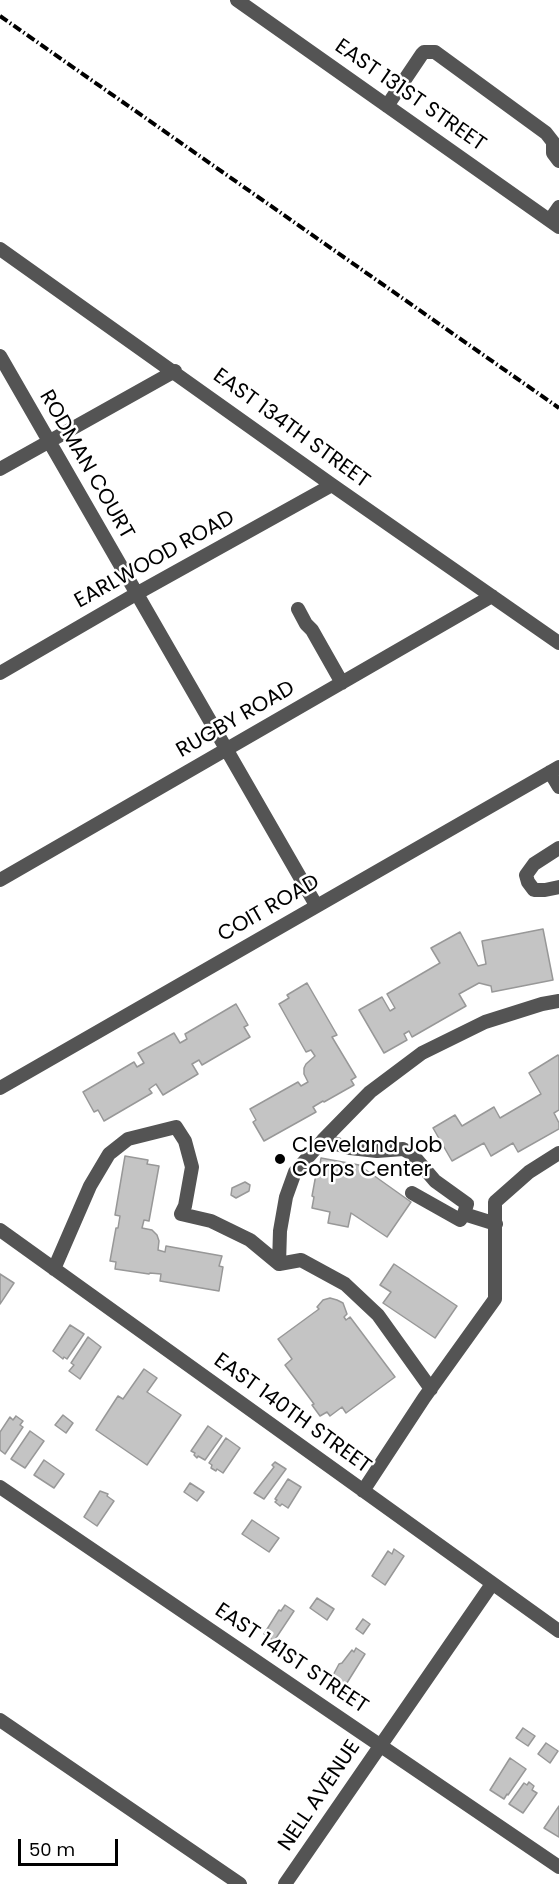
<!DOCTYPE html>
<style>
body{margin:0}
#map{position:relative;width:559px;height:1884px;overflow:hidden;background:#fff;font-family:Poppins,sans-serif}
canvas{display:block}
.scale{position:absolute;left:18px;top:1839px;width:100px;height:27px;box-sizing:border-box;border:3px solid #000;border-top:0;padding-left:8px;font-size:18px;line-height:21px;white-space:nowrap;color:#000;-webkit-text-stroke:4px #fff;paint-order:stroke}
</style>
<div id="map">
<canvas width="559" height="1884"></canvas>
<div class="scale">50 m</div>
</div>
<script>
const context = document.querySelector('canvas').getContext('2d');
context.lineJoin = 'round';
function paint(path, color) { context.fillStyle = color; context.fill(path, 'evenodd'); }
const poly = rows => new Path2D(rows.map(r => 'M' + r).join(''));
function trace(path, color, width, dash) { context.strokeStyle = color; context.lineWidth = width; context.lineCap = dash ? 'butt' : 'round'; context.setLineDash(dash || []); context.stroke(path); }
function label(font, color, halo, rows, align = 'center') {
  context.font = font + ' Poppins,sans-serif'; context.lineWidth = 5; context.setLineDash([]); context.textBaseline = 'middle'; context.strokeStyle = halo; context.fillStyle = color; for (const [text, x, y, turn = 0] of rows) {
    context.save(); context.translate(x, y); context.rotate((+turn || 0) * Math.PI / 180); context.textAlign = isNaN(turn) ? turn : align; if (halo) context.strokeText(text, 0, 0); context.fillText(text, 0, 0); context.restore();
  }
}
const building = poly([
 [543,929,553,980,492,992,491,986,479,983,459,994,466,1006,412,1037,409,1031,404,1034,407,1040,384,1053,359,1010,382,997,390,1011,395,1008,387,994,440,963,431,948,460,932,478,966,486,964,482,941,543,929],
 [307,983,337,1035,332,1037,356,1077,351,1080,354,1085,324,1102,323,1101,313,1107,316,1112,264,1141,253,1122,256,1120,250,1109,298,1082,301,1086,308,1082,304,1074,304,1068,306,1064,315,1056,311,1050,306,1052,279,1004,289,998,287,995,307,983],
 [236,1004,248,1025,244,1027,250,1037,202,1065,199,1060,192,1064,198,1074,163,1095,156,1084,149,1089,152,1093,104,1121,98,1110,94,1112,83,1092,134,1062,137,1067,144,1063,138,1053,174,1033,180,1043,187,1039,185,1034,236,1004],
 [558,1055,559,1056,559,1110,554,1113,559,1123,559,1129,518,1152,513,1143,491,1156,484,1143,452,1161,433,1128,455,1115,462,1126,494,1107,500,1118,541,1094,529,1073,558,1055],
 [125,1156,148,1160,147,1164,159,1166,149,1221,144,1220,142,1228,152,1230,157,1235,159,1241,158,1250,165,1252,166,1246,222,1256,219,1266,223,1267,219,1291,160,1281,161,1274,150,1273,149,1274,115,1269,116,1262,110,1261,116,1228,118,1228,120,1216,115,1215,125,1156],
 [321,1158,359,1165,411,1202,387,1237,351,1213,348,1227,328,1223,330,1212,312,1208,314,1197,312,1196,317,1169,319,1170,321,1158],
 [245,1182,250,1185,249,1191,236,1198,231,1195,232,1188,245,1182],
 [394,1264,457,1306,435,1338,383,1303,391,1292,380,1285,394,1264],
 [0,1274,14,1283,0,1304,0,1274],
 [330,1298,337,1300,343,1303,347,1314,344,1317,346,1320,350,1317,395,1377,346,1413,342,1407,330,1416,327,1412,320,1416,312,1405,314,1404,285,1365,292,1359,278,1339,319,1309,317,1307,323,1300,330,1298],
 [70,1325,84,1334,67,1359,64,1357,63,1359,53,1351,70,1325],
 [88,1337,101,1347,80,1379,69,1371,74,1365,71,1363,88,1337],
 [144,1369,157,1378,147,1392,181,1415,147,1465,96,1430,118,1396,123,1399,144,1369],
 [63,1415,73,1423,66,1433,55,1425,63,1415],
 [16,1416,23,1421,20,1425,23,1427,5,1454,0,1450,0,1432,10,1417,13,1420,16,1416],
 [208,1426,222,1436,205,1460,198,1456,197,1458,194,1455,195,1453,191,1451,208,1426],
 [30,1431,44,1441,25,1468,11,1459,30,1431],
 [226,1438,240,1448,223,1473,217,1469,216,1471,211,1468,212,1465,209,1463,226,1438],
 [44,1460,64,1474,54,1488,34,1475,44,1460],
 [275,1462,286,1469,264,1499,254,1493,274,1467,272,1465,275,1462],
 [288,1479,301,1487,288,1508,282,1504,280,1506,275,1502,277,1500,275,1499,288,1479],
 [190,1483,204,1492,197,1501,184,1492,190,1483],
 [100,1491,108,1494,107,1496,114,1501,97,1526,84,1517,100,1491],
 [252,1520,279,1538,269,1552,242,1534,252,1520],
 [394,1549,404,1556,385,1585,372,1576,388,1551,392,1554,394,1549],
 [317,1598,334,1609,327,1620,310,1608,317,1598],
 [285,1605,294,1611,274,1641,264,1634,279,1610,281,1611,285,1605],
 [363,1619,370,1624,363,1634,356,1629,363,1619],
 [356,1648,365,1654,345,1686,342,1688,330,1681,339,1664,342,1663,352,1650,354,1652,356,1648],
 [523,1728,535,1736,528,1746,516,1738,523,1728],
 [546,1743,558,1751,550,1763,538,1754,546,1743],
 [510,1758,526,1769,508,1795,507,1794,504,1799,490,1790,510,1758],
 [529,1782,534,1786,532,1790,537,1793,523,1813,509,1804,524,1783,527,1785,529,1782],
 [559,1806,559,1837,544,1828,559,1806]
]);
const minor = poly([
 [237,0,559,227],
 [387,106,422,54,424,52,435,52,546,133,553,142,553,153,559,161],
 [550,220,559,207],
 [0,249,332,485,559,643],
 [0,356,316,905],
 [0,469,175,371],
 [298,609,306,624,312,630,342,683],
 [0,673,136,594,332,485],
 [550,772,559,787],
 [559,848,534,864,526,875,528,882,534,890,545,890,559,887],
 [0,880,492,596],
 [0,1088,559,767],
 [323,1140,350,1148,377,1151,403,1149,412,1154,435,1181,467,1204,464,1214,496,1224],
 [412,1193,460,1220,464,1214],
 [0,1230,559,1631],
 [279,1264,280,1231,286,1197,295,1172,323,1140,370,1092,422,1053,485,1022,542,1004,559,1001],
 [54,1269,90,1186,109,1154,128,1139,176,1127,185,1141,192,1167,185,1206,181,1214,211,1221,250,1240,279,1264,301,1260,345,1284,378,1315,431,1389],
 [0,1487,559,1867],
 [363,1491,424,1398,495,1299,495,1202,529,1172,559,1153],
 [0,1720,240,1884],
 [285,1884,492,1584]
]);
const rail = poly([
 [0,16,559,408]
]);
const markers = [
 [280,1159,6,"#000"]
];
const streetNames = [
 ["EAST 131ST STREET",410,96,35],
 ["EAST 134TH STREET",291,429,36],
 ["RODMAN COURT",86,465,60],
 ["EARLWOOD ROAD",155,560,-29],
 ["RUGBY ROAD",236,720,-30],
 ["COIT ROAD",269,909,-30],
 ["EAST 140TH STREET",292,1414,36],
 ["EAST 141ST STREET",291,1659,34],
 ["NELL AVENUE",320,1796,-56]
];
const poiNames = [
 ["Cleveland Job",292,1147],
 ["Corps Center",292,1171]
];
paint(building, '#c4c4c4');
trace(building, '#989898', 1.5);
trace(minor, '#545454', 14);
trace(rail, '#000', 4, [9, 3, 1.5, 3]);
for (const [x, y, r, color] of markers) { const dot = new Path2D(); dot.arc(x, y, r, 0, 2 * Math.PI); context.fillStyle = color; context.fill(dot); trace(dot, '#fff', 2); }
label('21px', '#000', '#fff', streetNames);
label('21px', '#000', '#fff', poiNames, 'left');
</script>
